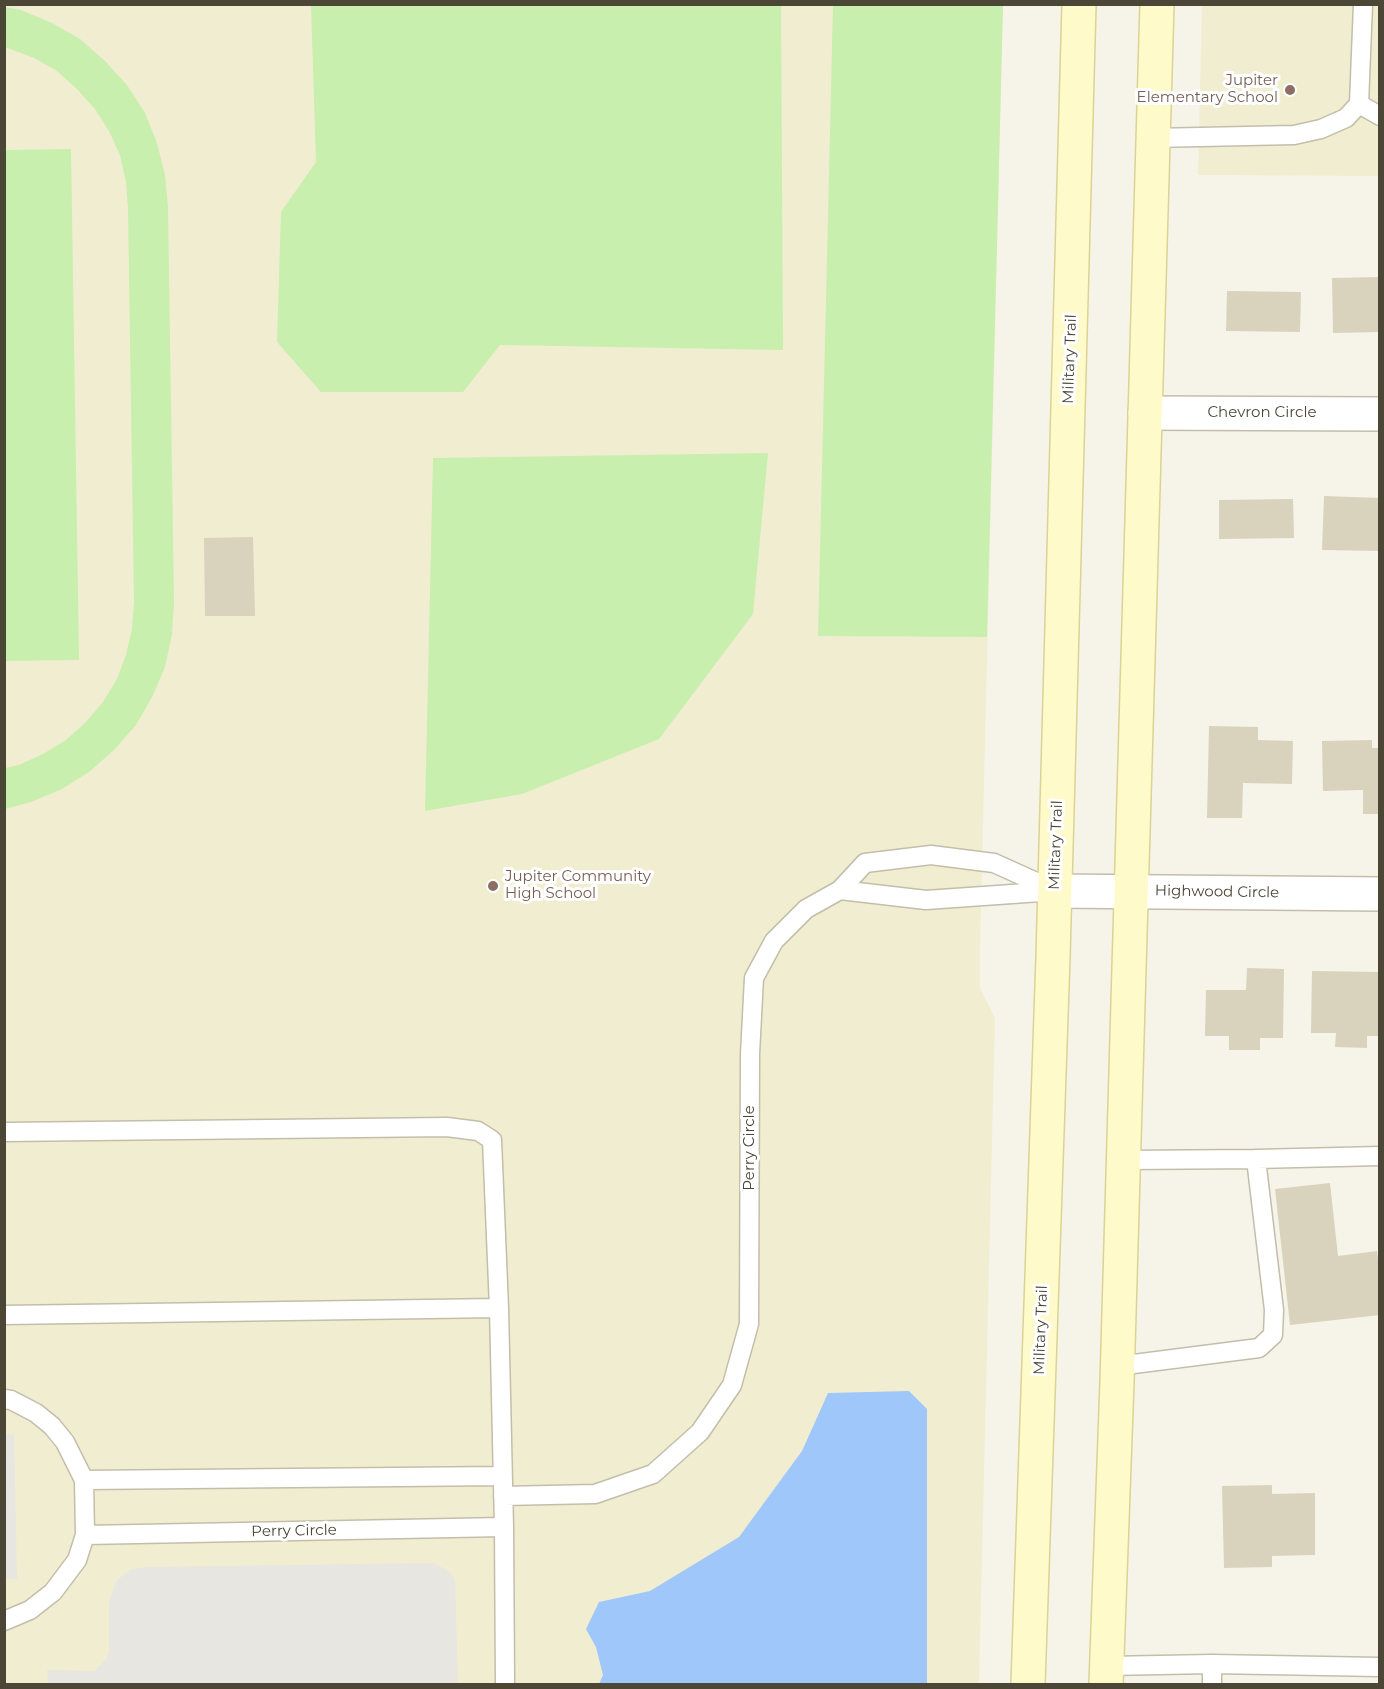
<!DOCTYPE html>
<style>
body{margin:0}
#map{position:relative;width:1384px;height:1689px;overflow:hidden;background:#f6f4e9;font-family:Montserrat,sans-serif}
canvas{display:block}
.frame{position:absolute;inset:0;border:6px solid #4b4636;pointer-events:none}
</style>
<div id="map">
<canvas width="1384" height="1689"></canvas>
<div class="frame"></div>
</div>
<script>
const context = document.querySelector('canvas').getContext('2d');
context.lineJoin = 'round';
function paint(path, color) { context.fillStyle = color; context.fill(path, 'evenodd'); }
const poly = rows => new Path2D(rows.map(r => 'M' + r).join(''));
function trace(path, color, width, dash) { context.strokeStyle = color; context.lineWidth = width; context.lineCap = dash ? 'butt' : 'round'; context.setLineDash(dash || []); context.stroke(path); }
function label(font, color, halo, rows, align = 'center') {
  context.font = font + ' Montserrat,sans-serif'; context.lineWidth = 6; context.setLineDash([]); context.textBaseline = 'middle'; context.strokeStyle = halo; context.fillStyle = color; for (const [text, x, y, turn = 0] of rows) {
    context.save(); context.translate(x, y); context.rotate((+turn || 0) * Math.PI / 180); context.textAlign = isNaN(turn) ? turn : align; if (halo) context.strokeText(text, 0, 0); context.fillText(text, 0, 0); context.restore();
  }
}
const education = poly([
 [5,5,1003,5,980,948,980,988,995,1018,979,1684,5,1684],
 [1202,5,1379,5,1379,176,1198,175]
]);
const green = poly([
 [311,5,781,5,783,350,500,345,463,392,321,392,277,342,281,212,316,162],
 [833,5,1003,5,987,637,818,636],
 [5,7,21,10,52,23,80,39,105,61,127,85,145,113,157,143,165,175,168,207,174,602,172,634,165,667,152,697,136,725,114,750,89,772,62,789,31,802,5,809,5,768,19,765,43,754,66,740,86,722,103,702,117,679,126,655,132,629,134,602,128,208,126,182,120,155,109,131,95,109,77,89,57,71,34,58,5,47],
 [71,149,79,660,5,661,5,150],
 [768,453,753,614,659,739,522,794,425,811,433,458]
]);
const parking = poly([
 [14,1434,17,1579,5,1579,5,1435],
 [433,1563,447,1570,455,1579,458,1684,48,1684,47,1670,94,1671,106,1660,109,1651,109,1601,117,1580,132,1569,148,1567]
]);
const water = poly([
 [909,1391,927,1409,927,1684,599,1684,603,1675,596,1647,586,1629,599,1602,650,1591,739,1537,802,1451,828,1393]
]);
const building = poly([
 [1380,277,1380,332,1333,333,1332,278],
 [1227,291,1301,292,1300,332,1226,331],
 [1324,496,1380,498,1380,551,1322,550],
 [1293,499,1294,538,1219,539,1219,500],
 [253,537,255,616,205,616,204,538],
 [1209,726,1258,727,1258,740,1293,741,1292,784,1243,783,1242,818,1207,818],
 [1372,740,1372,748,1380,748,1380,814,1363,814,1363,790,1323,791,1322,741],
 [1247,968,1284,969,1283,1038,1260,1038,1260,1050,1229,1050,1229,1036,1205,1036,1206,990,1246,990],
 [1312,971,1380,972,1380,1036,1367,1036,1367,1048,1335,1047,1336,1033,1311,1033],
 [1330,1183,1338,1256,1377,1251,1380,1273,1380,1315,1290,1325,1275,1189],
 [1272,1485,1272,1494,1315,1493,1315,1555,1272,1556,1272,1567,1224,1568,1222,1486]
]);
const lane = poly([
 [1359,104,1380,116],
 [1153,138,1294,135,1321,129,1346,118,1359,104,1363,4],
 [840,890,865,863,931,855,994,863,1054,890],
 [4,1132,447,1127,478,1131,492,1140,499,1308,504,1527,505,1684],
 [1124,1160,1256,1159,1380,1156],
 [4,1315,499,1308],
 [1118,1366,1259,1348,1273,1335,1274,1310,1256,1159],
 [4,1399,11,1400,36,1413,52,1426,65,1442,84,1480,85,1535,77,1560,53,1592,30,1610,4,1621],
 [84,1480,502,1476],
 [503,1496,595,1494,653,1474,700,1432,732,1385,749,1324,750,1054,754,978,774,941,806,909,840,890,926,900,1055,891],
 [85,1535,504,1527],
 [1107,1666,1212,1664,1380,1667],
 [1212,1684,1212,1664]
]);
const street = poly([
 [1145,413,1380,414],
 [1055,891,1380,894]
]);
const secondary = poly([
 [1028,1684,1053,957,1079,4],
 [1106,1684,1117,1382,1157,4]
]);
const markers = [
 [1290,90,6,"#8d6e63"],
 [493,886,6,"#8d6e63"]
];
const educationNames = [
 ["Jupiter",1278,81],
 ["Elementary School",1278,98],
 ["Jupiter Community",505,877,"left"],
 ["High School",505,894,"left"]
];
const streetNames = [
 ["Military Trail",1070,359,-88],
 ["Chevron Circle",1262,413],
 ["Military Trail",1056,845,-88],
 ["Highwood Circle",1217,892,1],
 ["Perry Circle",750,1148,-90],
 ["Military Trail",1041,1330,-88],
 ["Perry Circle",294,1531,-1]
];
paint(education, '#f1edd1');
paint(green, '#c8efae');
paint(parking, '#e7e6e1');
paint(water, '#9fc7f9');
paint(building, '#d9d2bd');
trace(lane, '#c3beaa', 21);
trace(street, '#c3beaa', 36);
trace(secondary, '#dbd394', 36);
trace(lane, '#fff', 18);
trace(street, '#fff', 33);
trace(secondary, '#fffaca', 33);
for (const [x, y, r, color] of markers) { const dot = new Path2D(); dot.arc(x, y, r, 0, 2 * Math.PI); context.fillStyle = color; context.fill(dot); trace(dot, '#fff', 2); }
label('15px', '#785e54', '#fff', educationNames, 'right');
label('15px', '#4b4636', '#fff', streetNames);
</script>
